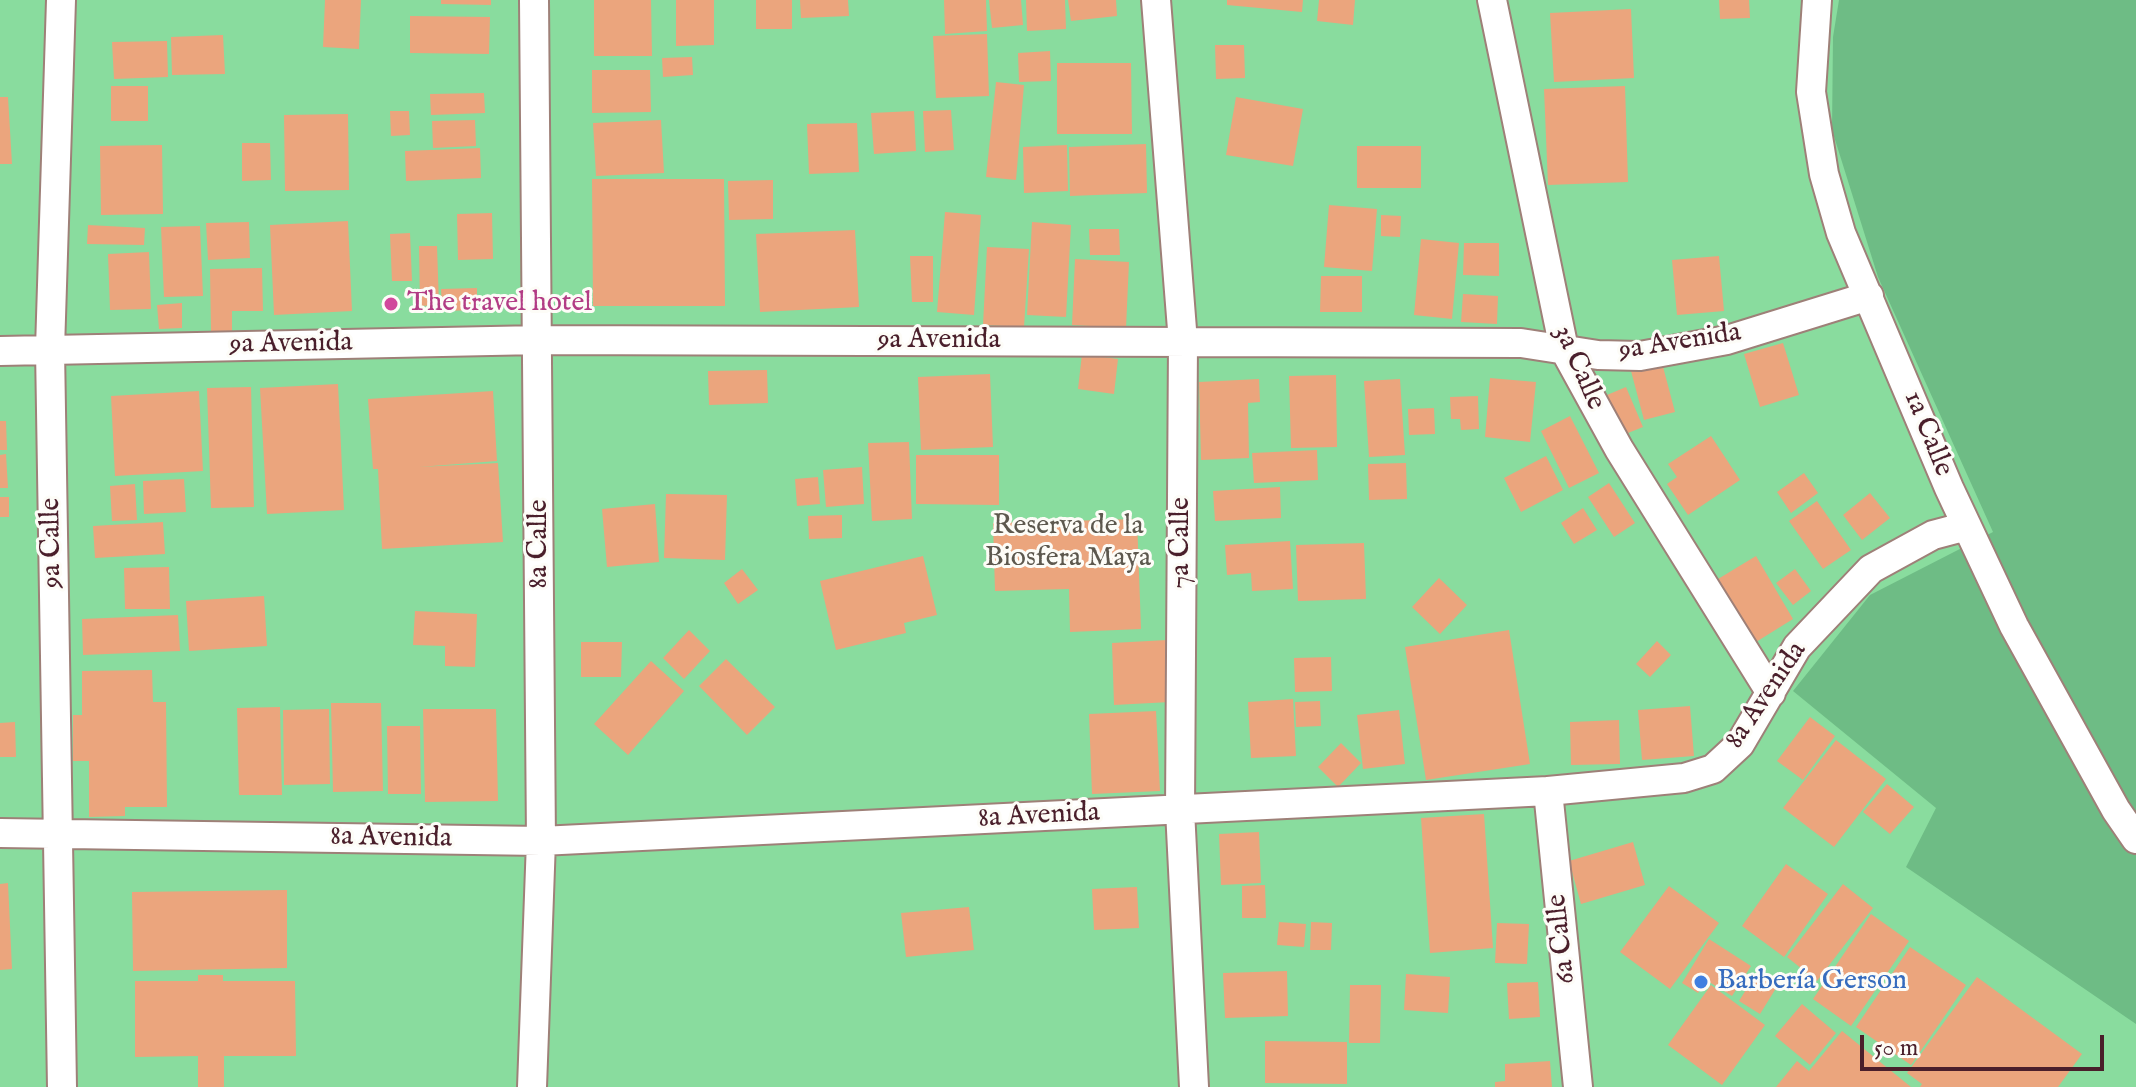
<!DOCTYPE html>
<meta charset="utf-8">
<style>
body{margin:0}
#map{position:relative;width:2136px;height:1087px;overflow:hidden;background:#f3e2c6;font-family:"IM FELL English",serif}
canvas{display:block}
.scale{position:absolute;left:1860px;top:1035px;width:244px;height:36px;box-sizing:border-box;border:4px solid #4a1f2b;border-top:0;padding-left:10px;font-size:24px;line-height:28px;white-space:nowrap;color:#4a1f2b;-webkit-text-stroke:6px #fdfcf7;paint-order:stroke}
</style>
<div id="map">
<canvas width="2136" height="1087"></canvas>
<div class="scale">50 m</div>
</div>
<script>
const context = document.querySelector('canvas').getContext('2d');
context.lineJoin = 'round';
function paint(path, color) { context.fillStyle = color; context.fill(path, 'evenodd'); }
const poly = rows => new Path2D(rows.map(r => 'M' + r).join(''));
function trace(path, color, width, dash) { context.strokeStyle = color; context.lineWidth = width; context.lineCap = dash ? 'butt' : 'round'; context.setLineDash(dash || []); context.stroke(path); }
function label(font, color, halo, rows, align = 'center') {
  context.font = font + ' "IM FELL English",serif'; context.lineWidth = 6; context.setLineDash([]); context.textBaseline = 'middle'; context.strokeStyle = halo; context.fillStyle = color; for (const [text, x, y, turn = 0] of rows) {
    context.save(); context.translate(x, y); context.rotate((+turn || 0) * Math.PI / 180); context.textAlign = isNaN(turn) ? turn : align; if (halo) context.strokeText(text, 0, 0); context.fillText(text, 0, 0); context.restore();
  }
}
const green = poly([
 [0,0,2136,0,2136,1087,0,1087]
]);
const forest = poly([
 [1839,0,2136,0,2136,1024,1906,867,1936,808,1793,691,1870,595,1993,532,1878,277,1832,130,1833,37]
]);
const building = poly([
 [325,0,361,0,359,49,323,47],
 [441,0,491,0,491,5,441,4],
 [594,0,651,0,652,56,594,56],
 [676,0,714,0,714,45,676,46],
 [756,0,792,0,792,29,756,29],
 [800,0,848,0,849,16,801,18],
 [944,0,986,0,987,31,945,34],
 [989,0,1021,0,1023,25,992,28],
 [1026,0,1065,0,1066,29,1027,31],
 [1068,0,1116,0,1117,16,1071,21],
 [1227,0,1303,0,1302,12,1227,5],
 [1319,0,1355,0,1353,25,1317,21],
 [1719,0,1749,0,1750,18,1720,19],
 [1631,9,1634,78,1554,82,1550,13],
 [410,16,490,17,489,54,410,53],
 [987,34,989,96,936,98,933,36],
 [223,35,225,74,172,75,171,37],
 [167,41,168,77,114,79,112,42],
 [1215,45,1244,45,1245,78,1216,79],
 [1050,51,1051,81,1019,82,1018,53],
 [692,57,693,75,663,77,662,58],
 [1057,63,1131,63,1132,134,1057,134],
 [592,70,650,70,651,112,592,113],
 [996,82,1024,85,1016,180,986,177],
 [111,86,148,86,148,121,111,121],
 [1625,86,1628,182,1548,185,1544,89],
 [484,93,485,113,431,115,430,94],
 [0,97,8,97,12,164,0,164],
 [1236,97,1303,109,1293,166,1226,155],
 [951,110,954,150,925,152,923,111],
 [390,111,409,111,410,135,391,136],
 [914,111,916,151,874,154,871,113],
 [348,114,349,190,285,191,284,115],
 [475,120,476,146,433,148,432,121],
 [661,120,664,173,596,176,593,123],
 [857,123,859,172,809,174,807,124],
 [242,143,270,143,271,180,242,181],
 [1146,144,1147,193,1070,196,1069,147],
 [162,145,163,214,101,215,100,146],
 [1067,145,1068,191,1024,193,1023,147],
 [1357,146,1421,146,1421,188,1357,188],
 [480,148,481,178,406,181,405,151],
 [592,179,724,179,725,306,593,306],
 [773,180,773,219,729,220,728,181],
 [1329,205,1377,209,1372,271,1324,267],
 [945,212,981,215,974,315,937,312],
 [492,213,493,259,458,260,457,214],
 [1381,215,1401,216,1400,237,1381,236],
 [348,221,352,311,274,315,270,225],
 [249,222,250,258,208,260,206,223],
 [1032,222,1071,225,1066,317,1027,315],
 [88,225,145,228,144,245,87,244],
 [200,226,203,296,164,297,161,227],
 [1089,229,1119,229,1120,255,1090,255],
 [855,230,859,307,760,312,756,234],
 [410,233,412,281,392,281,390,234],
 [1421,239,1459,243,1452,319,1414,315],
 [1464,243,1499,243,1499,276,1463,275],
 [419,246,437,246,439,305,420,306],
 [987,247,1029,249,1024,327,983,325],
 [149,252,151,309,110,310,108,254],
 [910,256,933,256,933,302,912,302],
 [1719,256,1724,311,1677,315,1672,260],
 [1075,259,1129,262,1126,328,1072,325],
 [262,268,263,311,232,311,232,332,211,332,210,269],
 [1321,276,1362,276,1362,312,1320,312],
 [477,288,477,310,442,311,441,289],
 [1463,294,1498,296,1497,324,1461,322],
 [182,303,182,328,159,329,157,305],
 [1783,343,1799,395,1760,407,1744,354],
 [1082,354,1118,359,1114,394,1078,389],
 [1662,363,1675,412,1644,420,1631,371],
 [767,370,768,403,709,405,708,371],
 [990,374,993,447,921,450,918,377],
 [1336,375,1337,447,1291,448,1289,376],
 [1490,378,1536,382,1530,442,1485,437],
 [1259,379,1260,402,1248,403,1249,458,1201,460,1199,382],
 [1400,379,1405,455,1369,457,1364,381],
 [338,384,344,510,267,514,260,388],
 [251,387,254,507,211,508,207,388],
 [1626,387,1643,427,1623,435,1607,395],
 [199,391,203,471,115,476,111,396],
 [493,391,497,461,419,467,498,463,503,542,382,549,378,469,373,469,368,399],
 [1478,396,1479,429,1461,430,1460,419,1451,419,1450,397],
 [1434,408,1435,434,1409,435,1408,409],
 [1570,416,1599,473,1569,488,1541,431],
 [0,421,6,421,7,450,0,450],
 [1711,436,1740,480,1688,515,1667,484,1677,477,1668,464],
 [909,442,912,519,872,521,868,443],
 [1317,450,1318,480,1254,483,1252,453],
 [6,454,8,488,0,488,0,455],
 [916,455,999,455,999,505,916,504],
 [1546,456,1563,490,1521,512,1504,478],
 [1406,463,1407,499,1369,500,1368,464],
 [862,467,864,504,826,507,823,470],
 [1804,473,1818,493,1791,513,1777,492],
 [818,477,820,504,797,506,795,479],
 [184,479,186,512,144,514,143,481],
 [1609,483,1635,523,1614,537,1588,497],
 [135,484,137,520,112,521,110,486],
 [1280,487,1281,518,1215,521,1213,491],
 [1870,493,1890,518,1862,540,1843,515],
 [666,494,727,495,725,560,664,558],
 [0,497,9,497,9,517,0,517],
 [1817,501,1851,550,1823,569,1789,521],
 [655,504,659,562,607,567,602,509],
 [1583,508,1597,530,1574,544,1561,523],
 [842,515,842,538,809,539,808,516],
 [1137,519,1141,629,1070,632,1069,589,995,591,993,523],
 [163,522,165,554,95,558,93,526],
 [1290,541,1293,589,1252,591,1251,573,1227,575,1225,545],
 [1364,543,1366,599,1298,601,1296,545],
 [923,556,937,615,904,623,906,633,836,650,820,581],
 [1756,556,1793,619,1756,642,1718,579],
 [169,567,170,609,125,609,124,568],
 [742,569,758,590,738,604,724,583],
 [1795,569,1811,591,1793,605,1776,583],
 [1439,578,1467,605,1440,634,1412,607],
 [264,596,267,646,189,651,186,601],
 [415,611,477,614,475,667,445,666,445,646,413,645],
 [178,615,180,651,83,655,82,619],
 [689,630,710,651,684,679,663,658],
 [1509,630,1530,764,1426,780,1405,647],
 [1167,640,1170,702,1114,705,1112,643],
 [1657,641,1671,655,1650,677,1636,664],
 [581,642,622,642,621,677,581,677],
 [1331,657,1332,691,1295,692,1294,658],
 [726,659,775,707,747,735,699,686],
 [651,661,684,691,628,755,594,724],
 [152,670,153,702,166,702,167,807,125,807,125,816,89,817,89,761,73,761,73,715,82,715,82,671],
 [1293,699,1296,756,1251,758,1248,702],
 [1320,701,1321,726,1296,727,1295,702],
 [331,703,381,703,383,791,333,792],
 [1690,706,1694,756,1642,760,1638,710],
 [280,707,282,795,239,795,237,708],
 [329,709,330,784,284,785,283,710],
 [423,709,496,709,498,801,425,802],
 [1399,710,1405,764,1363,769,1357,715],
 [1156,711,1160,791,1092,794,1089,714],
 [1810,717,1835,736,1803,780,1777,761],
 [1619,720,1620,764,1571,765,1570,722],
 [15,722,16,757,0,757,0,723],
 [387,726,420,726,421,794,388,794],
 [1836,740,1886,779,1834,847,1783,808],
 [1341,743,1361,763,1338,787,1318,767],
 [1887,784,1914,807,1890,834,1863,812],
 [1484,814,1493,948,1430,953,1421,818],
 [1259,832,1261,883,1221,885,1219,834],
 [1633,842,1645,885,1581,904,1569,861],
 [1786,864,1828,894,1784,957,1742,926],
 [8,883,12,969,0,970,0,884],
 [1843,884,1873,908,1817,981,1787,957],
 [1265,885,1266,918,1242,918,1242,886],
 [1669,886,1719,923,1670,989,1620,952],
 [1137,887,1139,928,1094,930,1092,889],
 [287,890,287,968,133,971,132,892],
 [969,907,974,950,906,957,901,913],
 [1871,914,1909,941,1851,1026,1813,999],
 [1279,922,1306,924,1304,947,1277,945],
 [1311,922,1332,923,1331,950,1310,950],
 [1497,923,1529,924,1527,964,1495,963],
 [1709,939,1751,966,1732,996,1706,980,1698,993,1682,983],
 [1910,947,1966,985,1911,1065,1856,1027],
 [1287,971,1288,1016,1225,1018,1223,973],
 [1757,972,1778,985,1760,1014,1739,1001],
 [1406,974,1450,977,1448,1013,1404,1010],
 [198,975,223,975,223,981,295,981,296,1056,224,1056,224,1087,198,1087,198,1056,135,1057,135,981,198,981],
 [1977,977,2082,1054,2058,1087,1920,1087,1922,1084,1907,1073],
 [1538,982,1540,1017,1509,1019,1507,983],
 [1350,985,1381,985,1380,1043,1349,1043],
 [1711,985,1765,1025,1722,1085,1668,1045],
 [1802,1004,1836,1033,1810,1065,1775,1036],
 [1842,1031,1911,1087,1776,1087,1797,1061,1809,1071],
 [1265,1041,1347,1042,1347,1084,1265,1083],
 [1550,1061,1552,1087,1495,1087,1495,1082,1505,1081,1505,1064]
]);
const minor = poly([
 [61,0,50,349,62,1087],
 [1156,0,1183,342,1180,810,1194,1087],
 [1492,0,1564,349,1619,449,1771,693],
 [1817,0,1811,92,1824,174,1841,233,1949,488,2014,626,2116,810,2136,839],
 [0,351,540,340,1521,343,1598,355,1640,356,1727,340,1869,296],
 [1548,791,1578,1087],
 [0,833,541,841,1548,791,1684,778,1713,769,1740,744,1797,647,1871,569,1933,535,1967,526],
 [532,1087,541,841,534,0]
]);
const markers = [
 [391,304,8,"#d1479c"],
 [1701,982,8,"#3f7fe0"]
];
const hotelNames = [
 ["The travel hotel",407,304]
];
const streetNames = [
 ["9a Avenida",939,341],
 ["9a Avenida",1680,343,-9],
 ["9a Avenida",291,345,-1],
 ["3a Calle",1578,368,66],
 ["1a Calle",1927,434,68],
 ["9a Calle",53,543,-91],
 ["7a Calle",1182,543,-90],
 ["8a Calle",540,544,-90],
 ["8a Avenida",1767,696,-56],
 ["8a Avenida",1039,817,-3],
 ["8a Avenida",391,839,1],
 ["6a Calle",1563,939,-96]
];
const parkNames = [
 ["Reserva de la",1068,527],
 ["Biosfera Maya",1068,559]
];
const shopNames = [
 ["Barbería Gerson",1717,982]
];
paint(green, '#89dc9e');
paint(forest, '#6ebc85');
paint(building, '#eba57d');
trace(minor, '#9e8078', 32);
trace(minor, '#fff', 28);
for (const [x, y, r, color] of markers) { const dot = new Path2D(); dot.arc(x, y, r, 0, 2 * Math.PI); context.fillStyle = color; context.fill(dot); trace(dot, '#fdfcf7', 3); }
label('28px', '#b23c85', '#fdfcf7', hotelNames, 'left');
label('28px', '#4a1f2b', '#fdfcf7', streetNames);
label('28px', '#5d584e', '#fdfcf7', parkNames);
label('28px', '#366cbe', '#fdfcf7', shopNames, 'left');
</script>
